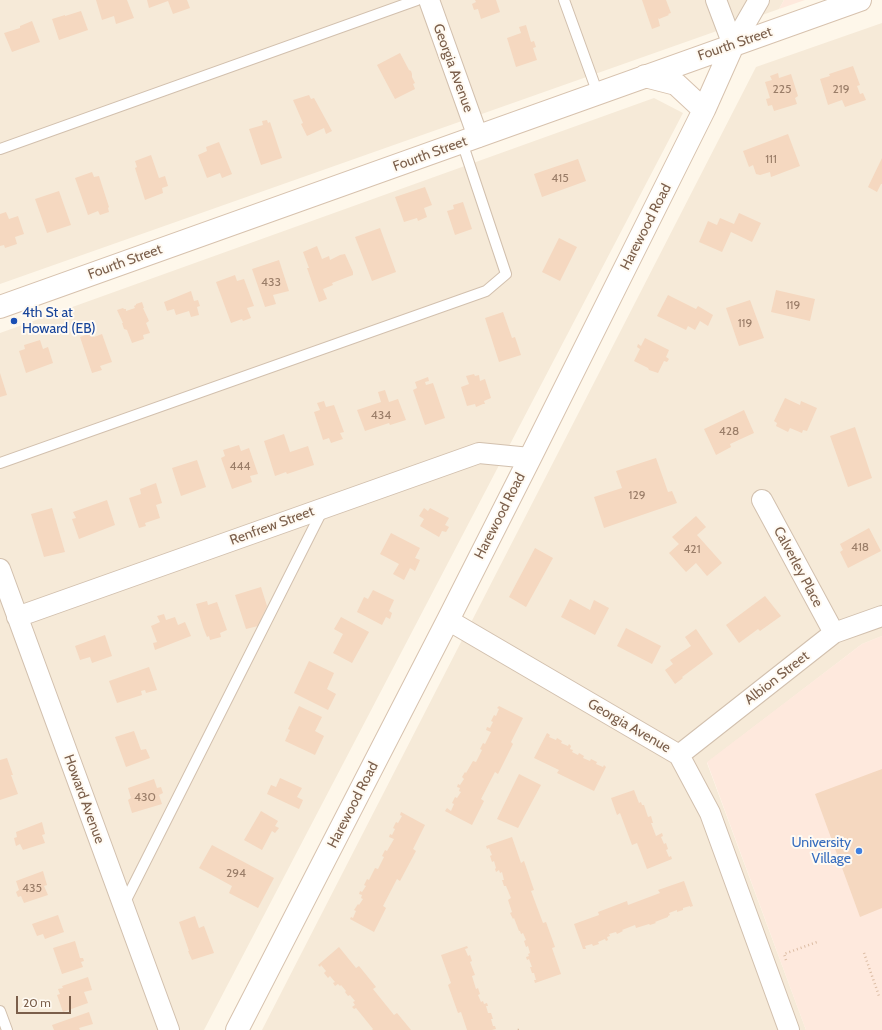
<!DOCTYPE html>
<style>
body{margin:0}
#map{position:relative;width:882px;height:1030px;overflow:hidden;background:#fef7ea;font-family:Cabin,sans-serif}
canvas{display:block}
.scale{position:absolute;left:16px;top:996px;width:55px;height:18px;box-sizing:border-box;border:2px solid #7b5f4b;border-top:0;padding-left:5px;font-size:12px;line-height:14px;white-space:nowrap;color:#7b5f4b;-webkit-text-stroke:3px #fffaf2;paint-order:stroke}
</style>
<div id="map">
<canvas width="882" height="1030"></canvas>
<div class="scale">20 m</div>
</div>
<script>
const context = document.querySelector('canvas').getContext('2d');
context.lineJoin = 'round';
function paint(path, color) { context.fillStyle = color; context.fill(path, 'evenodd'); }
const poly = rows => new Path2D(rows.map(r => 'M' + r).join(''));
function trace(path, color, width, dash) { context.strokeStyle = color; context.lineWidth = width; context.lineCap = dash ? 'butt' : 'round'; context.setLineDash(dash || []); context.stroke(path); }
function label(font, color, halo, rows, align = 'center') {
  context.font = font + ' Cabin,sans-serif'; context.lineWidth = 4; context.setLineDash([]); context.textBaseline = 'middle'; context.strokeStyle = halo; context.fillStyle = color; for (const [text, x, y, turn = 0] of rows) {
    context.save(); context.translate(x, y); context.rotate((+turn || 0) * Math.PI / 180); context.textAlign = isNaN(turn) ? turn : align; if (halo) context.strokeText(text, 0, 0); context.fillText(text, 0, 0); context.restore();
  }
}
const residential = poly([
 [0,0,784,0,779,9,765,14,0,284],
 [882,23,882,636,862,644,707,763,806,1030,262,1030,756,67],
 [654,98,683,113,204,1030,0,1030,0,333]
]);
const commercial = poly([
 [784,0,805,0,779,9],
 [882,636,882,1030,806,1030,707,762,862,644]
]);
const building = poly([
 [96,0,127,0,134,18,116,24,114,16,102,20],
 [147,0,187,0,190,8,173,14,168,1,149,8],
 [475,0,496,0,500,12,481,19,478,9,474,10,472,4,476,2],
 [642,0,666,0,671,13,668,14,669,15,659,19,658,18,660,26,652,29],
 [81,11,88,30,59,40,52,19,65,15,65,16],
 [32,21,40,42,12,52,4,33,20,28,20,26],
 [526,25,531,42,534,41,536,47,533,48,537,60,516,67,507,38,521,33,519,27],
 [400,53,409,70,411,71,412,74,412,77,415,83,413,84,415,89,395,99,377,65],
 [853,66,860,85,857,86,860,94,863,93,866,100,845,107,842,100,828,105,820,79,830,76,829,74],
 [778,73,779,78,791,74,798,96,795,98,797,104,774,111,772,105,768,106,766,99,770,98,765,82,772,80,770,76],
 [309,95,311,99,314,98,332,131,326,134,324,128,307,136,301,124,303,123,293,100],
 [267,120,268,123,270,122,282,158,261,165,249,129,263,125,262,121],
 [788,134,800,166,771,177,770,172,760,175,756,174,753,165,749,167,743,151],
 [219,142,232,174,222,178,220,173,207,178,198,155,207,151,206,147],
 [151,155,159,178,165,176,168,186,162,188,163,193,145,200,135,168,137,167,135,161],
 [882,158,882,184,881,184,877,192,868,187],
 [578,159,586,181,542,197,534,174],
 [92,172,94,177,99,176,109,207,108,208,109,212,100,215,98,211,88,215,75,178],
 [425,187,432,205,424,208,427,217,418,221,417,218,404,222,395,197],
 [59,191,71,225,47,233,35,199],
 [463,202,472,229,455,235,447,211,454,209,453,205],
 [6,212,9,219,18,216,24,234,15,237,17,244,5,248,4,245,0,246,0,214],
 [739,213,761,223,752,242,731,232,722,252,699,242,708,221,717,225,720,218,734,224],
 [380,228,396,272,372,281,355,237],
 [559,238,577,247,560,281,542,272],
 [317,246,322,259,329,256,330,260,340,255,345,254,353,272,353,275,332,283,333,285,323,289,327,299,319,302,307,268,309,268,303,252],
 [279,260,289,291,273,295,276,304,265,307,252,269],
 [235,275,237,281,244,279,254,306,247,308,251,318,243,321,242,319,231,323,216,282],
 [776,290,815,299,810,321,771,312],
 [191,291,194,301,198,300,200,306,197,307,199,315,191,317,189,311,176,315,174,309,167,311,164,302],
 [668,295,696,309,698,306,713,315,708,326,700,321,695,330,688,326,686,330,657,316],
 [750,300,764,338,739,346,726,308],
 [142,302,144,308,143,308,149,321,146,323,150,333,143,335,144,339,132,343,127,330,124,329,122,323,123,323,117,310,123,308,124,309,126,309,126,311,135,308,134,306,136,305,136,304],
 [503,312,512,338,515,337,521,355,499,362,485,318],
 [93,332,94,337,102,334,112,362,100,366,102,370,92,373,80,337],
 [645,338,669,350,666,357,669,359,667,362,664,361,658,373,649,370,648,368,634,361,640,349,637,347,638,344,641,346],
 [40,340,43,349,48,347,53,363,26,373,19,351,25,349,24,345],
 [0,373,7,395,0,397],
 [474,374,475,376,479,375,480,381,485,379,491,398,484,401,485,404,483,404,476,407,475,404,467,406,461,387,469,384,466,376],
 [428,377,429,381,425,382,426,385,433,383,445,418,425,425,413,390,417,388,415,382],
 [385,390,389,402,398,399,406,420,390,425,389,423,365,431,357,410,381,402,378,392],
 [785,398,800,405,801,401,817,408,807,431,803,430,802,433,790,428,788,432,776,426,777,423,774,421],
 [324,401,326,407,334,405,344,432,340,433,343,439,331,443,329,438,323,440,314,412,320,410,317,403],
 [744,410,754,433,730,444,731,447,716,455,704,429],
 [855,427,872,478,848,487,830,436],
 [284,434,290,452,308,446,314,465,287,474,286,472,275,476,264,441],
 [239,445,241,451,249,448,258,474,250,476,252,482,232,489,221,458,225,456,223,450],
 [656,458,668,492,672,491,677,503,604,528,594,497,622,488,616,471],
 [197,460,206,487,181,496,172,468],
 [156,483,162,503,156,505,160,518,145,523,146,526,139,528,129,498,141,494,140,489],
 [107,500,115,525,79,539,72,519,76,518,73,512],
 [52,508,65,552,44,557,31,514],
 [424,508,428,511,430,508,449,518,445,525,449,527,446,532,442,531,439,537,420,526,424,519,419,516],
 [696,516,706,527,697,535,722,563,707,576,696,563,686,572,669,553,679,544,672,537],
 [869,528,881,551,848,568,840,552,843,550,840,544],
 [391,533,420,548,415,558,420,560,415,571,410,568,404,580,393,574,399,564,380,554],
 [535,548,553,558,526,607,509,597],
 [261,587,267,606,258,626,246,629,235,595],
 [373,590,394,600,389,611,392,613,390,619,386,617,382,625,357,612,364,597,368,599],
 [765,596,781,616,760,631,758,629,739,643,726,625],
 [570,599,590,610,594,600,609,608,595,635,561,617],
 [207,601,208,605,217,602,227,630,220,633,221,637,210,640,209,636,207,637,203,627,196,604],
 [164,614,166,620,175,617,178,625,185,622,191,636,155,650,153,643,157,642,151,626,160,622,157,616],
 [341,617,369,632,352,663,333,653,343,634,334,629],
 [626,628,661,646,652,664,617,646],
 [696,629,713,654,682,677,683,678,675,684,665,670,673,664,670,660,691,646,685,637],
 [105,635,112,656,92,663,90,657,80,660,75,646],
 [309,661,334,673,327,689,336,694,328,710,294,693],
 [149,667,157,690,146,693,145,690,141,691,142,695,117,703,109,681],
 [299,706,322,717,315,731,324,736,315,755,285,741,290,730,288,729],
 [499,706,523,718,511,742,513,744,498,774,495,772,481,799,484,801,472,825,445,811,447,808,451,811,454,804,452,803,455,797,457,798,461,792,459,791,460,788,457,787,458,784,460,785,464,779,462,777,465,772,466,773,473,761,476,762,482,750,480,749,483,743,485,744,491,732,486,730,487,727,490,728,493,722,491,721,494,715,496,716,499,709,497,708],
 [134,731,141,750,146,749,150,758,126,767,115,737],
 [547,733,550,735,549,737,556,740,557,738,562,741,561,743,568,746,569,744,571,746,570,749,573,750,572,752,578,755,579,753,584,756,583,758,590,761,591,759,597,762,596,764,603,767,604,765,606,767,594,791,557,773,559,770,534,758],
 [7,758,13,775,11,775,18,794,0,800,0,760],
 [882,769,882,908,860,917,815,794],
 [519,774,541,785,518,828,497,819],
 [280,778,302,788,297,797,303,800,299,809,267,794,271,785,276,787],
 [154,779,157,788,161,787,163,793,159,795,162,804,132,813,128,800,131,798,128,788],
 [634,790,639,803,641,802,642,805,644,805,648,817,651,816,653,823,651,823,656,836,662,833,663,836,661,837,664,844,666,843,668,849,666,850,669,857,671,856,672,859,647,869,637,843,632,845,620,813,617,815,611,798],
 [261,811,278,821,275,826,279,828,275,833,272,831,262,850,244,840],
 [401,812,425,825,413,849,416,851,400,881,397,879,383,906,386,908,374,932,350,919,351,917,353,918,356,911,354,910,358,904,359,905,363,899,361,898,362,895,359,894,360,891,362,892,366,886,364,885,367,879,369,880,375,868,378,869,384,857,382,856,385,850,387,851,394,839,389,837,390,834,392,835,395,829,393,828,396,822,398,823,402,816,400,815],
 [42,822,45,834,42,835,45,843,23,850,20,844,16,846,14,838,17,837,16,832],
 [512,837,521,863,524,861,534,890,531,891,543,923,546,922,555,947,552,948,561,974,535,983,534,980,536,980,534,973,532,973,530,967,532,967,529,959,527,960,526,957,529,956,528,954,530,953,528,946,526,947,524,941,526,940,523,933,521,934,520,931,519,931,514,918,513,919,510,913,512,912,508,900,511,898,506,886,504,886,502,880,504,880,502,872,500,873,499,870,496,872,495,869,496,868,494,861,492,862,490,856,492,855,489,848,487,849,486,846],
 [212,845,274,878,258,908,229,893,232,886,199,868],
 [43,871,47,885,44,886,48,895,24,903,21,896,18,897,16,892,19,890,16,881],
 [684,881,693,906,690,907,690,906,683,908,683,910,677,912,677,910,669,913,670,915,668,916,668,917,655,922,656,923,650,925,649,924,636,928,635,925,622,930,623,931,617,934,616,932,609,934,610,936,607,937,608,940,606,941,605,939,598,942,599,944,593,946,592,944,585,946,586,949,583,949,574,924,599,915,598,912,627,901,628,905,660,893,658,890],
 [58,915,64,932,45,939,43,934,37,936,32,924],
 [195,916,199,928,204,926,214,953,192,960,188,951,189,951,179,922],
 [75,941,80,958,83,958,84,961,81,962,83,967,62,974,53,948],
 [467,946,468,948,465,949,468,956,470,955,472,961,470,962,475,975,472,976,476,989,478,988,480,994,478,995,481,1002,483,1001,484,1004,487,1003,488,1006,486,1006,488,1013,491,1013,493,1019,491,1019,493,1026,495,1026,496,1029,492,1030,467,1030,461,1012,458,1013,448,985,451,983,441,955],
 [339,947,356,968,359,966,376,987,373,989,394,1015,397,1013,411,1030,372,1030,373,1029,356,1008,354,1009,352,1007,355,1005,353,1002,355,1001,350,995,348,996,345,992,346,991,341,985,340,986,338,984,335,986,333,983,335,982,330,976,328,978,324,973,326,971,321,965,320,967,318,965],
 [88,977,92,990,84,992,88,1003,63,1012,57,995,60,994,58,989,63,988,62,986],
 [89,1012,93,1024,79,1028,80,1030,54,1030,52,1025]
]);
const path = poly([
 [864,953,879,996],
 [786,960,784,954,817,942],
 [518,1030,520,1029]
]);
const lane = poly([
 [564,0,598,94],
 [0,149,417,0],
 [0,463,486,291,506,274,462,142],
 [124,904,323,509],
 [0,1011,7,1030]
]);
const street = poly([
 [429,0,478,137],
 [716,0,733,45],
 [733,45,759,0],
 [762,500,834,633],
 [0,569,169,1030],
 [17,617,479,453,530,458],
 [448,620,679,755,710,813,789,1030],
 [679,755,834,633,882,616]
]);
const secondary = poly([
 [645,76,676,84,704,110],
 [0,307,860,0],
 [237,1030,448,620,530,458,704,110,733,45]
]);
const markers = [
 [14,321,4,"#1a4fb4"],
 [859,851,4,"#3f7fe0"]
];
const numberNames = [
 ["225",782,89],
 ["219",841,89],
 ["111",771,159],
 ["415",560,178],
 ["433",271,282],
 ["119",793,305],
 ["119",745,323],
 ["434",381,415],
 ["428",729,431],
 ["444",240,466],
 ["129",637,495],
 ["418",860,547],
 ["421",692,549],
 ["430",145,797],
 ["294",236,873],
 ["435",32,888]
];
const streetNames = [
 ["Fourth Street",735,44,-19],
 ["Georgia Avenue",453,68,70],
 ["Fourth Street",430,154,-20],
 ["Harewood Road",646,227,-63],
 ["Fourth Street",125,262,-20],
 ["Harewood Road",500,516,-63],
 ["Renfrew Street",272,526,-20],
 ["Calverley Place",798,567,62],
 ["Albion Street",777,678,-38],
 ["Georgia Avenue",629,726,30],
 ["Howard Avenue",84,799,70],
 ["Harewood Road",353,805,-63]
];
const transitNames = [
 ["4th St at",22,313],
 ["Howard (EB)",22,329]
];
const shopNames = [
 ["University",851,843],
 ["Village",851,859]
];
paint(residential, '#f6ead8');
paint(commercial, '#fee9dd');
paint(building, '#f5d8c0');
trace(lane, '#d2c0ae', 12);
trace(street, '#d2c0ae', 22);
trace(secondary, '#d7c2ae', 24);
trace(path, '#dbbba2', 2.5, [1, 3]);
trace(lane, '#fff', 10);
trace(street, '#fff', 20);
trace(secondary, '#fff', 22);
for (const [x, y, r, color] of markers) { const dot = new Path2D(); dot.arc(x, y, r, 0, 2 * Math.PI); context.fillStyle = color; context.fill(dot); trace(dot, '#fffaf2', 1.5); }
label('12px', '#9a7d68', null, numberNames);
label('14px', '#7b5f4b', '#fffaf2', streetNames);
label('14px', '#164399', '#fffaf2', transitNames, 'left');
label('14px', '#366cbe', '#fffaf2', shopNames, 'right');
</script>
